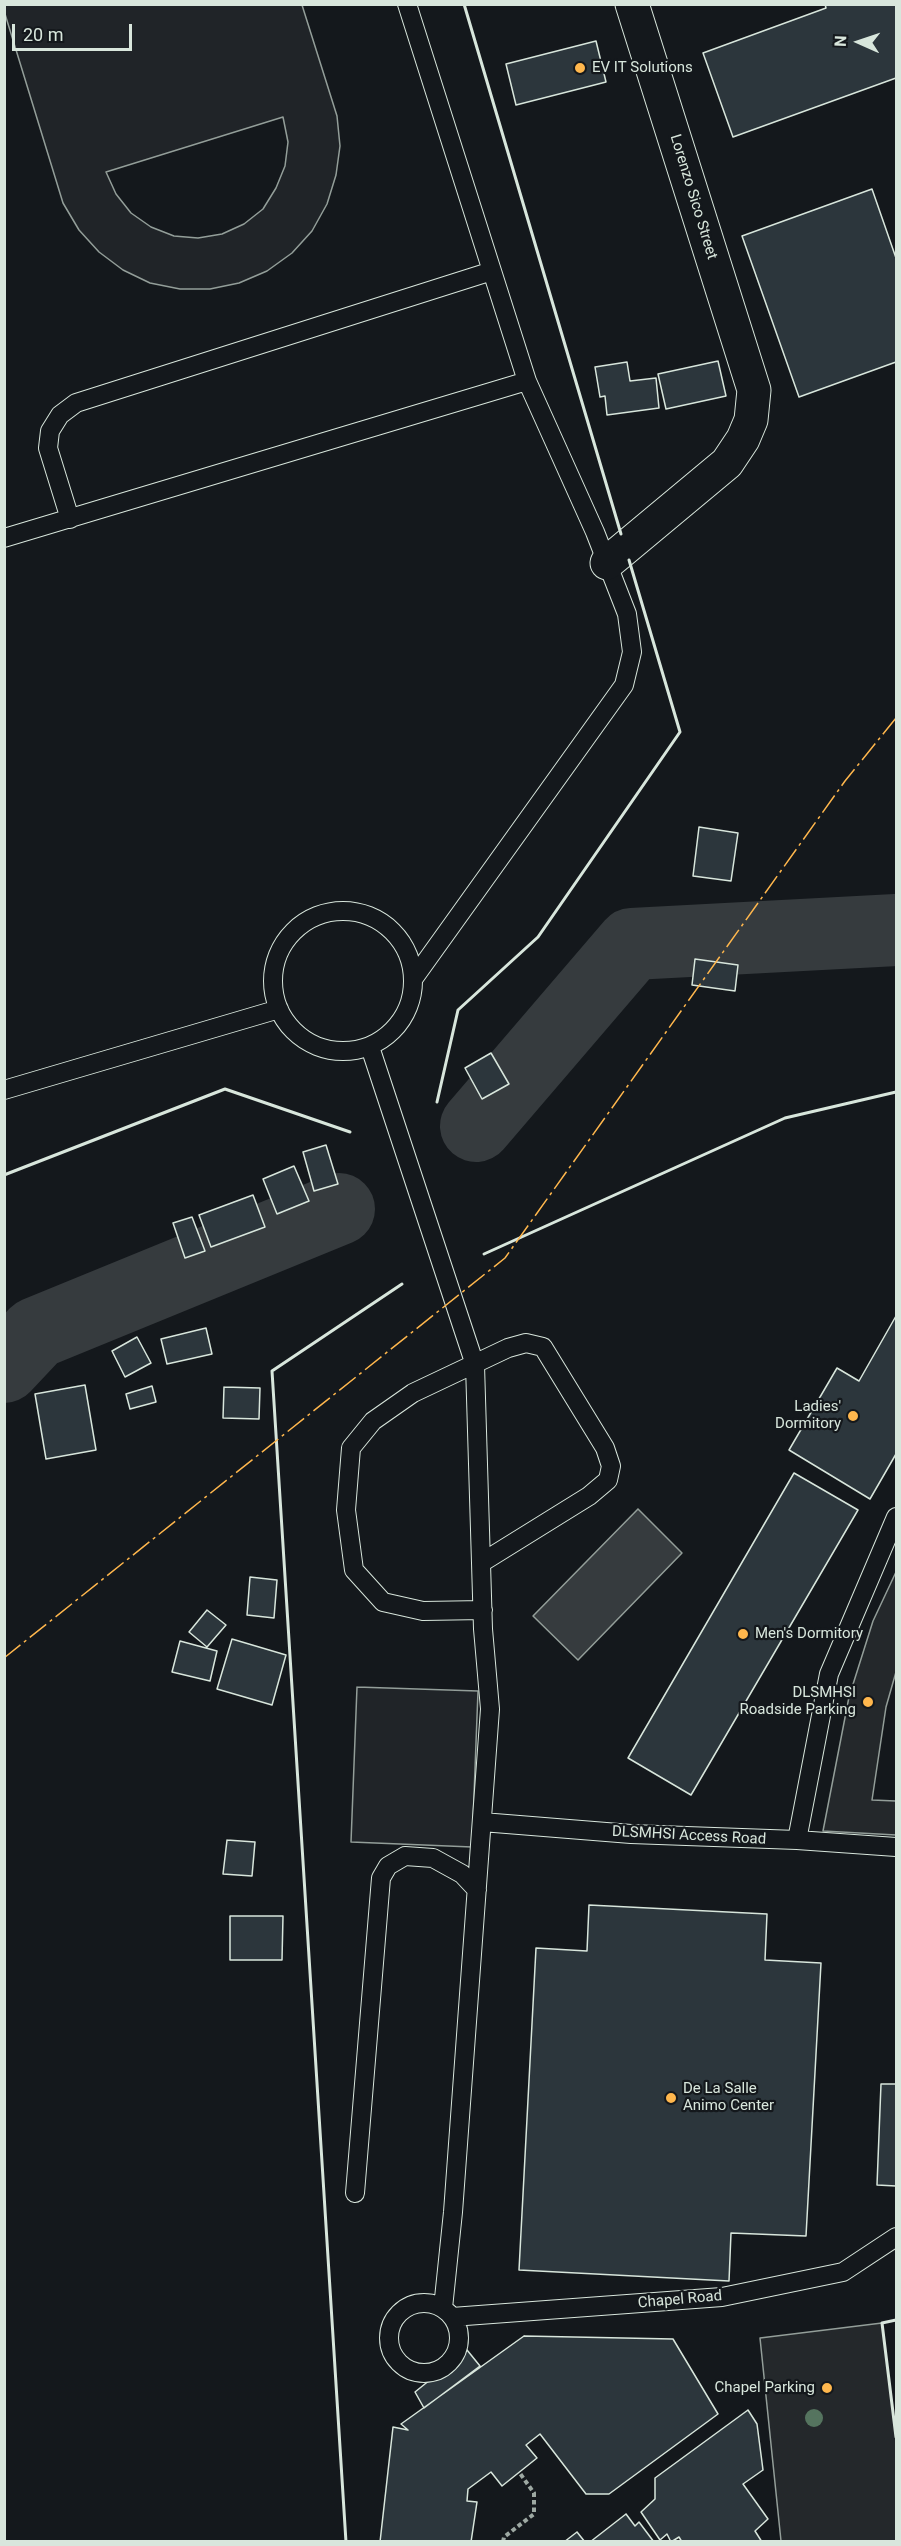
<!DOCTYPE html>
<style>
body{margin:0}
#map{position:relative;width:901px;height:2546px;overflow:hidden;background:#14181c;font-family:Roboto,sans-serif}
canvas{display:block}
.frame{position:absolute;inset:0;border:6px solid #d8e6dc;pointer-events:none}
.north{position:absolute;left:829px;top:12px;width:60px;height:60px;-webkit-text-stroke:4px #14181c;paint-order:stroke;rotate:273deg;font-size:16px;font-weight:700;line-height:24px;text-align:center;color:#d8e6dc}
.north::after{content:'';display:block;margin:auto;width:21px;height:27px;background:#d8e6dc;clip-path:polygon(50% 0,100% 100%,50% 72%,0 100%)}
.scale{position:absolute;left:12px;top:24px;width:120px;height:27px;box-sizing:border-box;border:3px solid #d8e6dc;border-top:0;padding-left:8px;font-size:18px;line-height:21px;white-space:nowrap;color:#d8e6dc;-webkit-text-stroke:4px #14181c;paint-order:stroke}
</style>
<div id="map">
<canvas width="901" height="2546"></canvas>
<div class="frame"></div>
<div class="north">N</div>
<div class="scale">20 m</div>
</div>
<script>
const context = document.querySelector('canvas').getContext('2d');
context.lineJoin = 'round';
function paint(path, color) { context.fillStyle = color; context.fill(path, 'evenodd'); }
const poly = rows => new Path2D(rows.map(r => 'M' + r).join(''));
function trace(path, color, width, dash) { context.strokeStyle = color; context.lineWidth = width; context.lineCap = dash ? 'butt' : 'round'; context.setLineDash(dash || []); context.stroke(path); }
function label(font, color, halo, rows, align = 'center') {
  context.font = font + ' Roboto,sans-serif'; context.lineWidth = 4.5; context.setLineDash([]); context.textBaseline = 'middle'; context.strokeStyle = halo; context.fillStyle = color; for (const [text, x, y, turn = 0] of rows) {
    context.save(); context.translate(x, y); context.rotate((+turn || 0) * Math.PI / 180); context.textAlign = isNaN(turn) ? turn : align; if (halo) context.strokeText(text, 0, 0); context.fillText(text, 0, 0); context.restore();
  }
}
const green = poly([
 [4,5,302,5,337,116,340,146,336,175,327,204,312,231,292,253,267,271,239,283,210,289,180,289,150,283,123,270,99,252,79,230,63,203,5,14,4,5],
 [283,117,288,142,285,166,276,188,263,209,244,224,222,234,198,238,174,236,151,227,131,213,116,194,106,172,283,117],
 [357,1687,478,1691,472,1847,351,1842,357,1687]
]);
const parking = poly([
 [896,1572,896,1672,886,1707,872,1800,896,1801,896,1835,823,1831,849,1697,873,1621,896,1572],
 [882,2323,896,2437,896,2541,781,2541,760,2338,882,2323]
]);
const water = poly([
 [638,1509,682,1553,578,1660,533,1616,638,1509]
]);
const river = poly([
 [476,1126,632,944,896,930],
 [4,1367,36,1333,339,1209]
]);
const building = poly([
 [825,4,896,4,896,78,733,137,703,53,826,8,825,4],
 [596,41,606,82,516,105,506,64,596,41],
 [872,189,896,258,896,362,799,397,742,236,872,189],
 [718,361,726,396,666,409,658,374,718,361],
 [627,362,630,381,656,378,659,408,607,415,605,396,600,397,595,367,627,362],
 [699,827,738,833,731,881,693,876,699,827],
 [695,959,738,965,735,991,692,985,695,959],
 [491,1053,509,1084,482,1099,465,1068,491,1053],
 [326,1145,338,1184,314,1191,303,1152,326,1145],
 [294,1166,309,1201,277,1214,263,1179,294,1166],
 [253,1195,265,1227,211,1247,199,1215,253,1195],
 [192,1217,205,1251,185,1258,173,1223,192,1217],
 [896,1316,896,1454,870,1499,789,1450,837,1368,859,1381,896,1316],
 [206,1328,212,1354,167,1364,161,1339,206,1328],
 [137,1337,151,1363,125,1377,112,1351,137,1337],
 [85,1385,96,1450,46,1459,35,1394,85,1385],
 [152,1386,156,1402,130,1409,126,1394,152,1386],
 [224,1387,260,1388,259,1419,223,1418,224,1387],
 [794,1473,858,1510,691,1795,628,1758,794,1473],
 [250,1577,277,1580,274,1618,247,1615,250,1577],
 [207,1610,226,1625,207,1647,189,1632,207,1610],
 [232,1639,286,1655,272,1705,217,1689,232,1639],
 [180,1641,217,1651,210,1681,172,1672,180,1641],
 [227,1840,255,1842,252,1876,223,1874,227,1840],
 [589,1905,767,1914,765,1960,821,1963,806,2236,731,2233,729,2281,519,2270,536,1948,587,1951,589,1905],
 [230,1916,283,1916,282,1960,230,1960,230,1916],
 [881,2084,896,2084,896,2186,877,2185,881,2084],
 [524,2336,673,2339,718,2414,609,2494,586,2494,540,2434,526,2445,537,2458,502,2486,491,2472,468,2489,467,2501,477,2502,471,2542,380,2542,393,2427,408,2430,401,2424,524,2336],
 [467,2350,480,2366,424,2408,415,2392,467,2350],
 [748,2410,757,2424,763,2470,743,2484,768,2519,755,2531,762,2542,682,2542,679,2537,671,2542,667,2534,660,2540,641,2512,655,2499,655,2478,748,2410],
 [626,2514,635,2526,639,2522,654,2542,590,2542,626,2514],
 [577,2532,585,2542,564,2542,577,2532]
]);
const path = poly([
 [503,2542,504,2537,534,2514,534,2493,519,2472]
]);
const lane = poly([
 [407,4,527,381,595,532,627,614,632,652,624,685,414,978],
 [70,519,48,448,50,431,60,415,76,403,492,271],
 [4,538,527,381],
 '273 981a70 70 0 1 1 140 0a70 70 0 1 1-140 0Z',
 [370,1047,475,1365,483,1629,490,1709,453,2212,443,2308],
 [4,1090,279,1009],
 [481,1563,589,1496,608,1480,611,1466,605,1448,543,1347,526,1343,508,1348,413,1393,373,1421,351,1448,346,1510,354,1570,383,1602,423,1611,483,1610],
 [482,1822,631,1834,797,1840,896,1847],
 [797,1840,829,1674,896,1517],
 [355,2193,381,1878,388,1866,405,1856,433,1858,462,1874,477,1890],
 '389 2338a35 35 0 1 1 70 0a35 35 0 1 1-70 0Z',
 [452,2317,722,2297,843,2272,896,2237]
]);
const street = poly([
 [607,563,727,463,743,439,751,420,754,390,632,4]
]);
const wall = poly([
 [464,4,621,534],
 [437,1102,458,1010,538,937,680,732,629,560],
 [4,1175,225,1089,350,1132],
 [484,1254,785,1118,896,1092],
 [896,2320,882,2323,896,2437],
 [346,2542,272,1371,402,1284]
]);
const power = poly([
 [4,1658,505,1258,845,781,896,718]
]);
const trees = [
 [814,2418]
];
const markers = [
 [580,68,6,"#ffb74d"],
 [853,1416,6,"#ffb74d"],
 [743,1634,6,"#ffb74d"],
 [868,1702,6,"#ffb74d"],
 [671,2098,6,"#ffb74d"],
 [827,2388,6,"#ffb74d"]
];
const poiNames = [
 ["EV IT Solutions",592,68],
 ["Ladies'",841,1407,"right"],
 ["Dormitory",841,1424,"right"],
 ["Men's Dormitory",755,1634],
 ["DLSMHSI",856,1693,"right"],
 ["Roadside Parking",856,1710,"right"],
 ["De La Salle",683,2089],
 ["Animo Center",683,2106],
 ["Chapel Parking",815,2388,"right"]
];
const streetNames = [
 ["Lorenzo Sico Street",693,197,73],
 ["DLSMHSI Access Road",689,1836,3],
 ["Chapel Road",680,2300,-5]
];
paint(green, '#202428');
trace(green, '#939e99', 1.5);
paint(parking, '#24282b');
trace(parking, '#939e99', 1.5);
paint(water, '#363b3e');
trace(water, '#939e99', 1.5);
trace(river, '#363b3e', 72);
paint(building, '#2c363c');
trace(building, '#d8e6dc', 1.5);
trace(lane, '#d8e6dc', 20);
trace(street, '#d8e6dc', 35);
trace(path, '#9da8a2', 4, [4.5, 3]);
trace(lane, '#14181c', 18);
trace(street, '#14181c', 33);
trace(wall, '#d8e6dc', 3);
trace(power, '#ffb74d', 1.5, [21, 4.5, 3, 4.5]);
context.fillStyle = '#55745f';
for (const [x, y] of trees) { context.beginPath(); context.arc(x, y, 9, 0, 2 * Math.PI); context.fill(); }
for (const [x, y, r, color] of markers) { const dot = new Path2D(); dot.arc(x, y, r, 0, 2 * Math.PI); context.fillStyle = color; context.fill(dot); trace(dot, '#14181c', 2); }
label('15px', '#d8e6dc', '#14181c', poiNames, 'left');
label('15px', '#d8e6dc', '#14181c', streetNames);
</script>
